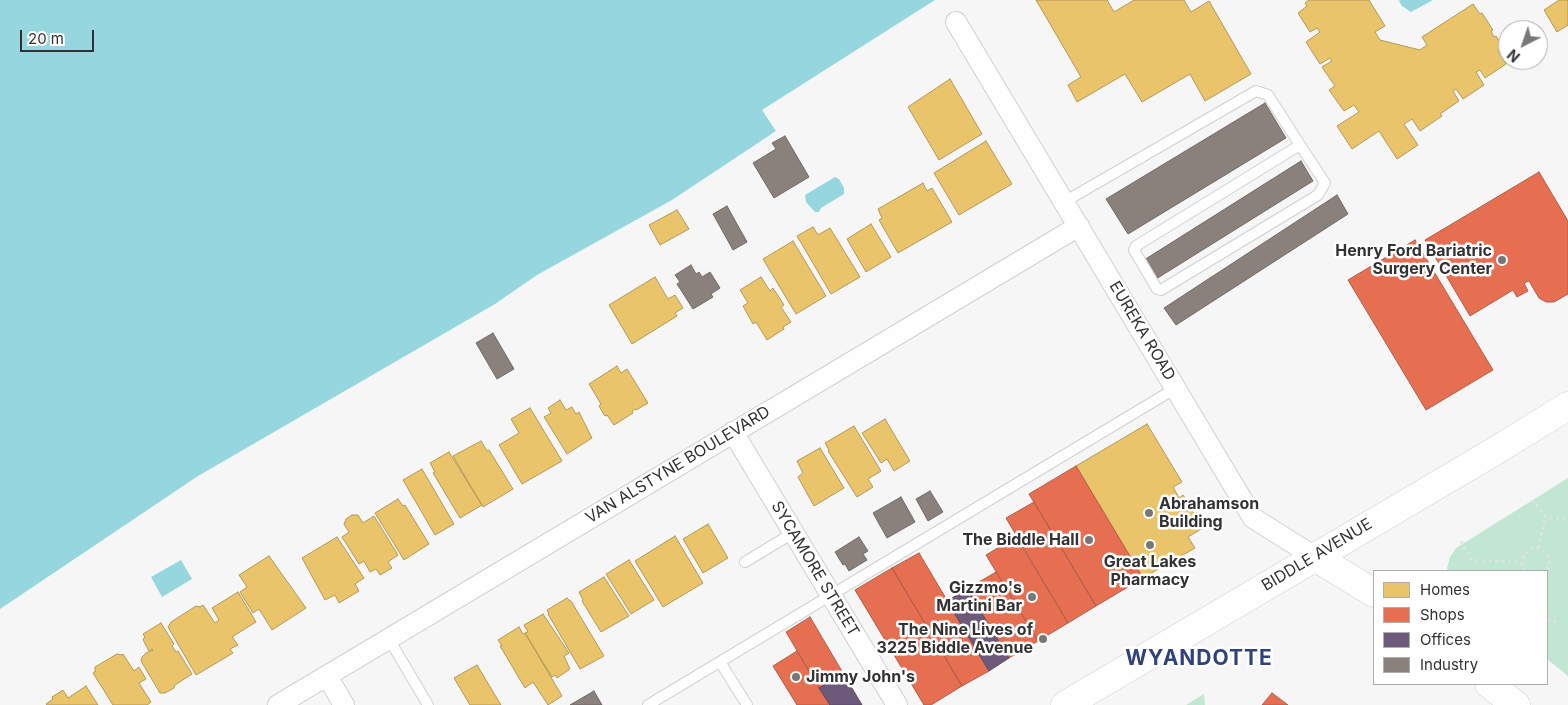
<!DOCTYPE html>
<style>
body{margin:0}
#map{position:relative;width:1568px;height:705px;overflow:hidden;background:#f6f6f6;font-family:Inter,sans-serif}
canvas{display:block}
.legend{position:absolute;left:1373px;top:570px;width:175px;height:115px;box-sizing:border-box;background:#fff;border:1px solid #adadad;margin:0;padding:6px 9px;list-style:none;font-size:15px;color:#323232}
.legend li{display:flex;align-items:center;gap:10px;height:25px}
.legend b{width:25px;border:1px solid #adadad}
.north{position:absolute;left:1498px;top:20px;width:50px;height:50px;box-sizing:border-box;background:#fff;border:1px solid #adadad;border-radius:50%;rotate:221deg;font-size:14px;font-weight:700;line-height:20px;text-align:center;color:#323232}
.north::after{content:'';display:block;margin:auto;width:18px;height:22px;background:#777;clip-path:polygon(50% 0,100% 100%,50% 72%,0 100%)}
.scale{position:absolute;left:20px;top:30px;width:74px;height:22px;box-sizing:border-box;border:2px solid #323232;border-top:0;padding-left:6px;font-size:15px;line-height:18px;white-space:nowrap;color:#323232;-webkit-text-stroke:4px #fff;paint-order:stroke}
</style>
<div id="map">
<canvas width="1568" height="705"></canvas>
<ul class="legend">
<li><b style="height:14px;background:#e9c46a"></b>Homes</li>
<li><b style="height:14px;background:#e76f51"></b>Shops</li>
<li><b style="height:14px;background:#6d597a"></b>Offices</li>
<li><b style="height:14px;background:#8a817c"></b>Industry</li>
</ul>
<div class="north">N</div>
<div class="scale">20 m</div>
</div>
<script>
const context = document.querySelector('canvas').getContext('2d');
context.lineJoin = 'round';
function paint(path, color) { context.fillStyle = color; context.fill(path, 'evenodd'); }
const poly = rows => new Path2D(rows.map(r => 'M' + r).join(''));
function trace(path, color, width, dash) { context.strokeStyle = color; context.lineWidth = width; context.lineCap = dash ? 'butt' : 'round'; context.setLineDash(dash || []); context.stroke(path); }
function label(font, color, halo, rows, align = 'center') {
  context.font = font + ' Inter,sans-serif'; context.lineWidth = 5; context.setLineDash([]); context.textBaseline = 'middle'; context.strokeStyle = halo; context.fillStyle = color; for (const [text, x, y, turn = 0] of rows) {
    context.save(); context.translate(x, y); context.rotate((+turn || 0) * Math.PI / 180); context.textAlign = isNaN(turn) ? turn : align; if (halo) context.strokeText(text, 0, 0); context.fillText(text, 0, 0); context.restore();
  }
}
const green = poly([
 [1568,478,1568,676,1547,659,1547,571,1448,571,1447,568,1450,557,1456,548],
 [1204,694,1205,705,1186,705]
]);
const water = poly([
 [0,0,935,0,762,110,776,131,672,200,537,275,495,304,198,476,0,609],
 [1398,0,1433,0,1411,12,1402,6],
 [835,177,839,179,844,188,844,194,821,208,819,212,815,212,806,202,805,195],
 [181,560,192,579,162,597,151,577]
]);
const homes = poly([
 [1036,0,1107,0,1114,12,1134,0,1184,0,1191,12,1209,1,1251,74,1205,101,1190,74,1142,102,1125,74,1077,102,1068,85,1081,77,1036,0],
 [1309,0,1369,0,1385,26,1375,32,1380,40,1420,50,1427,45,1422,37,1473,4,1480,14,1482,13,1493,30,1491,31,1494,37,1496,36,1503,47,1498,51,1506,64,1485,78,1480,70,1476,72,1484,85,1463,99,1456,89,1453,91,1459,101,1440,114,1442,116,1420,131,1412,119,1404,124,1418,145,1397,159,1379,131,1352,149,1337,126,1359,112,1354,105,1344,111,1329,90,1335,86,1322,67,1332,61,1330,58,1320,64,1306,42,1320,32,1317,28,1310,32,1298,13,1307,6,1305,3,1309,0],
 [1559,0,1568,0,1568,25,1557,32,1544,10,1559,0],
 [950,79,982,134,939,160,908,107,950,79],
 [986,141,1012,184,959,215,934,173,986,141],
 [923,183,927,191,932,188,952,222,898,253,879,220,882,218,878,209,923,183],
 [677,210,689,229,660,245,649,225,677,210],
 [871,224,891,257,866,272,847,239,871,224],
 [813,227,818,235,830,228,860,277,831,294,797,236,813,227],
 [793,241,826,296,796,314,763,259,793,241],
 [655,277,668,299,675,295,683,308,675,313,677,316,632,344,609,305,655,277],
 [761,277,770,291,773,288,784,305,781,307,791,322,783,327,784,329,767,340,756,322,753,324,743,306,748,303,740,290,761,277],
 [617,366,621,373,627,369,648,403,636,410,635,409,632,411,633,413,614,425,607,415,605,416,599,406,601,404,589,384,617,366],
 [560,400,566,410,572,407,576,414,579,412,592,438,567,454,544,417,551,413,548,408,560,400],
 [530,408,562,461,522,484,499,445,519,433,511,419,530,408],
 [885,419,910,461,894,471,887,459,881,463,862,433,885,419],
 [1147,424,1182,482,1173,487,1179,498,1183,495,1203,528,1188,537,1195,548,1143,578,1076,466,1147,424],
 [854,426,881,471,868,479,873,487,857,497,828,451,829,450,825,443,854,426],
 [481,441,487,451,489,450,513,489,483,507,453,456,481,441],
 [820,448,844,488,814,506,798,477,803,473,797,461,820,448],
 [449,452,482,505,460,518,433,473,435,472,430,463,449,452],
 [422,469,454,524,435,535,403,480,422,469],
 [398,499,403,506,405,505,429,544,404,560,375,513,398,499],
 [352,515,358,515,363,523,374,516,398,555,388,562,392,568,380,575,376,569,370,572,364,561,359,564,342,537,349,532,344,524,346,519,352,515],
 [708,524,728,558,703,573,683,539,708,524],
 [675,536,703,583,663,607,635,561,675,536],
 [337,537,364,578,355,584,359,591,339,603,335,595,325,600,302,558,337,537],
 [269,556,306,608,272,630,259,609,253,613,240,592,247,587,239,575,269,556],
 [629,560,654,600,631,614,606,574,629,560],
 [604,577,629,616,601,632,582,601,583,600,579,592,604,577],
 [238,592,256,622,232,637,238,645,230,649,233,653,196,675,168,627,171,622,196,606,200,607,203,605,215,623,219,620,212,608,238,592],
 [567,598,570,601,571,601,604,656,580,669,548,614,549,614,547,610,567,598],
 [543,614,569,653,564,656,570,669,557,678,555,675,552,677,525,633,528,632,524,625,543,614],
 [161,623,174,644,172,646,176,652,178,651,192,674,175,685,174,688,165,693,160,693,141,661,142,657,146,653,153,650,152,649,149,651,145,644,143,639,145,637,143,634,161,623],
 [519,627,523,634,525,633,562,696,548,705,533,682,525,688,500,646,502,646,498,640,519,627],
 [117,654,121,655,123,654,134,671,139,667,146,679,139,683,151,702,147,705,113,705,93,673,95,672,95,667,117,654],
 [477,665,501,705,470,705,454,678,477,665],
 [86,686,98,705,47,705,46,704,53,699,52,697,63,690,68,698,86,686]
]);
const shops = poly([
 [1539,172,1568,221,1568,294,1554,302,1546,302,1539,298,1529,281,1524,283,1528,291,1517,297,1513,290,1470,316,1425,240,1539,172],
 [1415,240,1493,370,1426,410,1348,280,1415,240],
 [1076,466,1143,578,1096,606,1029,494,1076,466],
 [1034,502,1096,606,1068,623,1006,518,1034,502],
 [1016,537,1068,623,1038,641,986,555,1016,537],
 [919,553,989,671,962,686,892,568,919,553],
 [892,568,962,686,931,705,924,705,855,590,892,568],
 [996,572,1038,641,1009,658,967,589,996,572],
 [810,617,843,673,819,688,786,632,810,617],
 [797,651,819,688,830,705,797,705,773,666,797,651],
 [1272,693,1288,705,1262,705,1272,693]
]);
const offices = poly([
 [967,589,1009,658,989,671,947,601,967,589],
 [843,673,862,705,830,705,819,688,843,673]
]);
const industry = poly([
 [1265,103,1286,138,1128,234,1106,199,1265,103],
 [785,136,809,177,774,198,753,163,776,149,772,143,785,136],
 [1301,161,1313,181,1156,279,1144,260,1301,161],
 [1337,195,1348,214,1176,325,1164,308,1337,195],
 [727,206,747,242,733,250,713,214,727,206],
 [691,265,696,274,699,272,702,277,710,272,720,288,711,294,713,297,693,309,677,284,680,282,675,275,691,265],
 [493,333,514,369,497,379,476,343,493,333],
 [930,491,943,512,928,521,916,499,930,491],
 [901,497,915,522,887,538,873,513,901,497],
 [859,537,868,551,863,554,867,560,849,571,845,564,843,565,835,552,859,537],
 [594,691,602,705,570,705,594,691]
]);
const path = poly([
 [1398,1,1400,0],
 [1532,500,1546,517,1565,519],
 [1461,541,1473,561,1522,561],
 [1538,548,1546,517],
 [1525,571,1522,565,1524,554,1533,548,1538,548,1547,554,1550,564,1546,571],
 [1547,620,1559,622]
]);
const service = poly([
 [1064,202,1256,91,1268,95,1300,145,1325,183,1318,195,1161,290,1157,289,1134,250,1136,246,1300,145],
 [745,562,793,533],
 [389,639,428,705],
 [720,662,747,705],
 [648,705,1176,388]
]);
const minor = poly([
 [956,22,1253,518,1315,557],
 [733,432,897,705],
 [327,676,344,705],
 [278,705,1079,226]
]);
const secondary = poly([
 [1315,557,1374,593],
 [1489,684,1516,705],
 [1065,705,1495,451,1568,406]
]);
const markers = [
 [1502,260,5,"#777"],
 [1149,513,5,"#777"],
 [1089,540,5,"#777"],
 [1150,545,5,"#777"],
 [1032,597,5,"#777"],
 [1043,639,5,"#777"],
 [796,677,5,"#777"]
];
const poiNames = [
 ["Henry Ford Bariatric",1492,251],
 ["Surgery Center",1492,269],
 ["Abrahamson",1159,504,"left"],
 ["Building",1159,522,"left"],
 ["The Biddle Hall",1079,540],
 ["Great Lakes",1150,562,"center"],
 ["Pharmacy",1150,580,"center"],
 ["Gizzmo's",1022,588],
 ["Martini Bar",1022,606],
 ["The Nine Lives of",1033,630],
 ["3225 Biddle Avenue",1033,648],
 ["Jimmy John's",806,677,"left"]
];
const streetNames = [
 ["EUREKA ROAD",1142,331,59],
 ["VAN ALSTYNE BOULEVARD",678,465,-31],
 ["BIDDLE AVENUE",1317,555,-31],
 ["SYCAMORE STREET",815,569,59]
];
const districtNames = [
 ["WYANDOTTE",1199,659]
];
paint(green, '#c1e7d4');
paint(water, '#95d6df');
paint(homes, '#e9c46a');
trace(homes, '#b29859', 1);
paint(shops, '#e76f51');
trace(shops, '#b15d48', 1);
paint(offices, '#6d597a');
trace(offices, '#5b4d64', 1);
paint(industry, '#8a817c');
trace(industry, '#706966', 1);
trace(service, '#d0d0d0', 12);
trace(minor, '#d0d0d0', 22);
trace(secondary, '#d0d0d0', 29);
trace(path, '#e1e1e2', 3, [2.5, 4]);
trace(service, '#fefefe', 10);
trace(minor, '#fefefe', 20);
trace(secondary, '#fefefe', 28);
for (const [x, y, r, color] of markers) { const dot = new Path2D(); dot.arc(x, y, r, 0, 2 * Math.PI); context.fillStyle = color; context.fill(dot); trace(dot, '#fff', 2); }
label('bold 16px', '#323232', '#fff', poiNames, 'right');
label('16px', '#323232', '#fff', streetNames);
context.letterSpacing = '1px';
label('bold 21px', '#2f427b', '#fff', districtNames);
context.letterSpacing = '0px';
</script>
